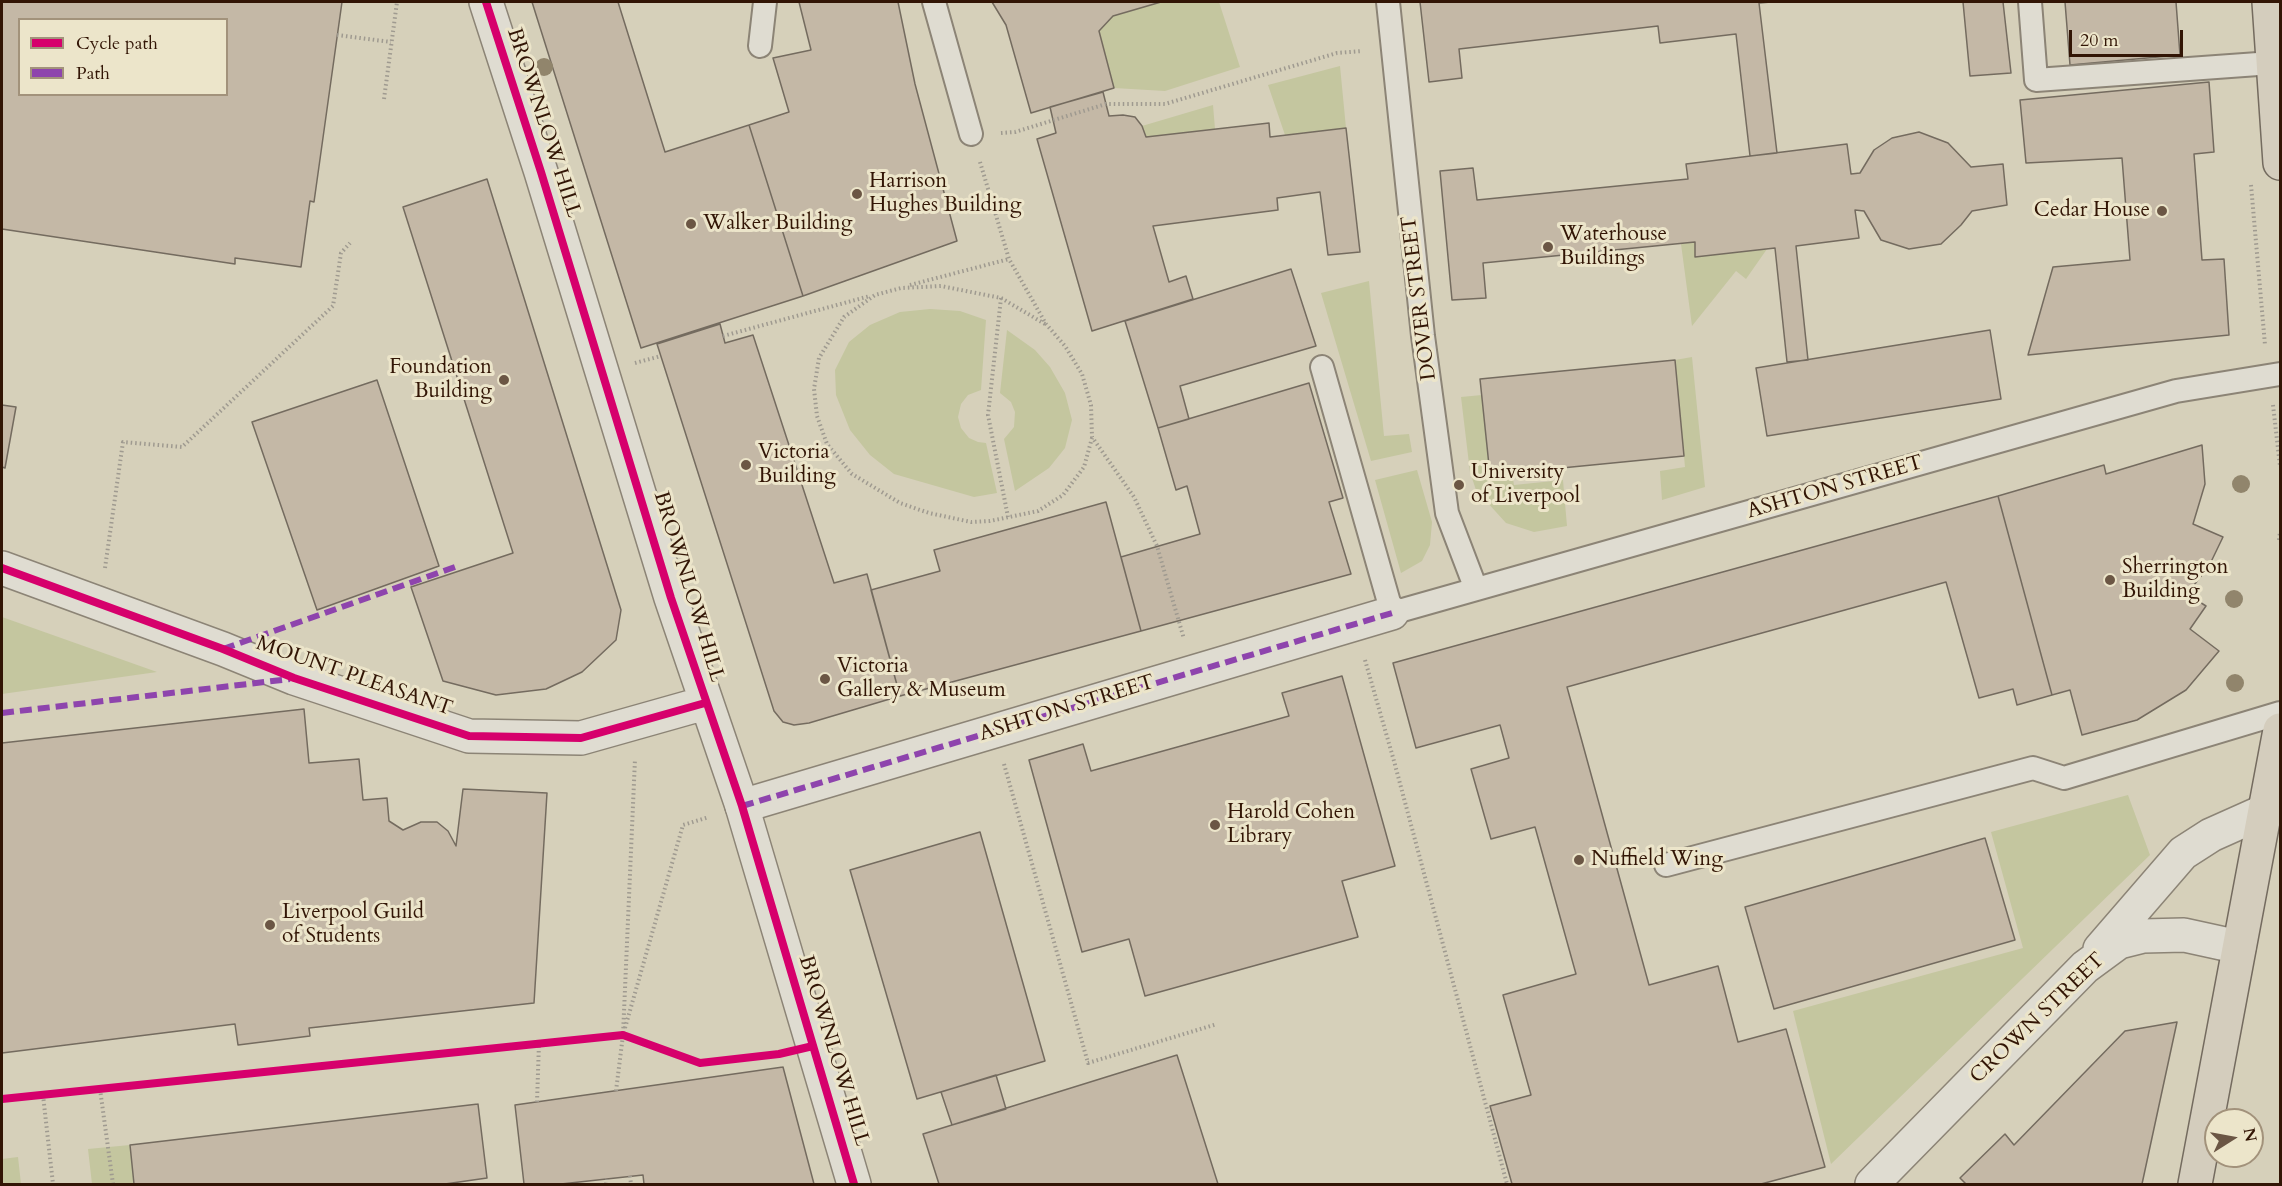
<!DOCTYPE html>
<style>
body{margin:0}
#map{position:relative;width:2282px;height:1186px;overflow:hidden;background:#d6d0ba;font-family:Cardo,serif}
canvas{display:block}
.frame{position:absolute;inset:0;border:3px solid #321505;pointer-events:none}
.legend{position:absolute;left:18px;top:18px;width:210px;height:78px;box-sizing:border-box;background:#ece5ca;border:2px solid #a2927b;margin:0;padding:8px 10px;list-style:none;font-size:18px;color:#321505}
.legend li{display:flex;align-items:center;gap:12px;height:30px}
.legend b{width:30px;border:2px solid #a2927b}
.north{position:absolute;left:2204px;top:1108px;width:60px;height:60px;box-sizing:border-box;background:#ece5ca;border:2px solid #a2927b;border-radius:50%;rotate:79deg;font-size:16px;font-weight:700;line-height:24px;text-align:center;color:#321505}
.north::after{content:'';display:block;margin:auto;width:21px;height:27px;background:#6b5644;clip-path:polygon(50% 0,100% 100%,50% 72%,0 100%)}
.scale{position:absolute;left:2069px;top:30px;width:114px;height:27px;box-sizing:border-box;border:3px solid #321505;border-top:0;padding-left:8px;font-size:18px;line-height:21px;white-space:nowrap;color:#321505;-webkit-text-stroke:4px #ece5ca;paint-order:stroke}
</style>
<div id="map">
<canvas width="2282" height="1186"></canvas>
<div class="frame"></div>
<ul class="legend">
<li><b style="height:8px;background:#d6006c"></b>Cycle path</li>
<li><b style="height:8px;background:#8e44ad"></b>Path</li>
</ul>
<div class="north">N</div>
<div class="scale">20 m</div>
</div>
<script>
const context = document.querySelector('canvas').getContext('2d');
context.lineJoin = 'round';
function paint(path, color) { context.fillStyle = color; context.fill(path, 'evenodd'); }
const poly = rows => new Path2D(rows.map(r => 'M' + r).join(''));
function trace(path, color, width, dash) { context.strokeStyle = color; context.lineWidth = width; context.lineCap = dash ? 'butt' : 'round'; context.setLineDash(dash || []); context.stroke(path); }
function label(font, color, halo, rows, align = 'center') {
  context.font = font + ' Cardo,serif'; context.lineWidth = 6; context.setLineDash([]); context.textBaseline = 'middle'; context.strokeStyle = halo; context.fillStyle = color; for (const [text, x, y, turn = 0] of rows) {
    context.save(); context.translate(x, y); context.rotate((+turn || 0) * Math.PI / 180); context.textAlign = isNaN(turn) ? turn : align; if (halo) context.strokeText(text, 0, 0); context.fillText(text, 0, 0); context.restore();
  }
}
const green = poly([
 [1161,2,1219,2,1240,67,1165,91,1114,88,1099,31,1113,16],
 [1340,66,1346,128,1285,135,1268,85],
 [1213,105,1215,129,1146,137,1142,126],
 [1695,242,1695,257,1767,249,1746,279,1736,271,1692,326,1681,244],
 [1369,281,1384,436,1409,434,1412,452,1371,461,1321,293],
 [930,309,960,311,986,320,981,390,968,395,961,404,958,417,961,428,969,438,978,442,986,443,997,493,974,497,894,474,870,455,850,430,836,395,835,370,849,342,870,325,900,312],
 [1007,330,1035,350,1050,367,1065,393,1072,420,1065,448,1049,468,1015,491,1004,439,1014,427,1015,412,1011,402,1000,393],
 [1692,357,1705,487,1662,500,1660,471,1685,467,1675,360],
 [1482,395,1490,475,1512,473,1514,485,1563,480,1567,526,1534,532,1506,523,1476,490,1470,472,1461,397],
 [1417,470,1432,522,1430,545,1422,561,1401,573,1375,480],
 [2,617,157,672,2,694],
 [2128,795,2150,855,1831,1164,1793,1011,2023,948,1991,832],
 [130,1145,134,1184,92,1184,88,1149],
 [18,1157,21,1184,2,1184,2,1159]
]);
const building = poly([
 [2,2,342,2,314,202,310,201,301,267,235,258,235,264,2,229,2,2],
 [20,20,226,20,226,94,20,94,20,20],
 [532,2,618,2,665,152,749,125,803,296,641,348,532,2],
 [799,2,898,2,915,84,957,241,803,296,749,125,789,112,773,58,811,50,799,2],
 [992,2,1161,2,1113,16,1099,31,1114,88,1031,113,1006,25,992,2],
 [1420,2,1771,2,1759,3,1777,153,1750,156,1736,34,1660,43,1658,26,1459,49,1462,78,1429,82,1420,2],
 [1963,2,2003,2,2011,73,1970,76,1963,2],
 [2065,2,2176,2,2180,55,2070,65,2065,2],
 [2209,82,2214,152,2194,154,2202,260,2224,259,2229,335,2028,355,2053,267,2130,260,2122,158,2026,163,2020,100,2209,82],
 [1103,92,1109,116,1123,115,1135,117,1142,126,1146,137,1269,123,1270,137,1346,128,1360,252,1328,255,1320,192,1277,198,1278,210,1153,226,1169,282,1186,276,1193,299,1092,331,1037,139,1056,133,1050,107,1103,92],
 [1919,132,1948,143,1971,167,2003,164,2007,205,1972,211,1961,225,1941,244,1909,249,1881,240,1864,211,1855,210,1859,238,1796,246,1808,360,1787,362,1775,248,1695,257,1695,242,1483,263,1486,298,1452,300,1440,171,1473,168,1477,200,1688,179,1686,164,1847,144,1851,174,1860,173,1874,150,1892,138,1919,132],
 [487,179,621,610,616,640,582,672,546,689,496,695,443,681,411,587,513,553,403,207,487,179],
 [1291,269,1316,346,1180,386,1189,419,1158,428,1125,321,1291,269],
 [720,324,725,343,753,335,834,583,867,574,900,696,809,723,794,725,783,722,774,711,657,344,720,324],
 [1990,330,2001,399,1767,436,1756,368,1990,330],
 [1675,360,1684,456,1490,475,1480,379,1675,360],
 [377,380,439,566,317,610,252,422,377,380],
 [1309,383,1343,498,1329,502,1351,574,1141,631,1121,557,1200,534,1187,486,1176,490,1158,428,1309,383],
 [2,405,16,407,5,468,2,467,2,405],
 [2202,445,2205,484,2193,524,2223,537,2209,566,2187,594,2206,606,2190,629,2219,651,2186,690,2137,720,2082,735,2070,690,2052,695,1998,496,2104,465,2106,474,2202,445],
 [1998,496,2052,695,2017,705,2013,689,1979,698,1946,582,1567,687,1649,985,1718,966,1738,1042,1786,1029,1825,1167,1761,1184,1512,1184,1490,1106,1531,1095,1503,995,1576,974,1535,827,1491,839,1471,769,1509,758,1500,725,1416,748,1393,663,1998,496],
 [1106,502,1141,631,900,696,871,590,940,571,934,550,1106,502],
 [1342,676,1395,866,1342,881,1358,937,1145,996,1129,939,1082,952,1029,760,1083,744,1091,771,1289,716,1282,693,1342,676],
 [304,709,309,763,359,759,363,800,387,798,389,821,403,830,421,822,437,822,448,831,456,846,463,789,547,793,534,1003,309,1028,310,1036,238,1045,235,1024,2,1053,2,743,304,709],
 [980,832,1045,1061,917,1099,850,870,980,832],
 [1985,838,2015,940,1774,1009,1745,907,1985,838],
 [2177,1022,2142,1184,1966,1184,1960,1178,2005,1134,2014,1145,2125,1031,2177,1022],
 [1177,1055,1218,1184,939,1184,923,1134,1177,1055],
 [783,1067,814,1184,644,1184,643,1175,561,1184,524,1184,515,1105,783,1067],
 [996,1075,1006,1109,952,1125,941,1092,996,1075],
 [478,1104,487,1178,445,1184,134,1184,130,1145,478,1104]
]);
const path = poly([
 [337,35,391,42],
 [384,99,397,2],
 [1001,133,1015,132,1106,104,1165,104,1337,53,1362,51],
 [980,162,1009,259,1046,324,1065,346,1082,374,1091,405,1092,437,1134,497,1157,546,1184,639],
 [2251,185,2265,345],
 [910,285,1009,259],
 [1001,298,988,415,1008,517],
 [1045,324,1001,298,941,286,901,288,875,295,844,317,819,358,814,389,817,416,827,444,852,474,900,503,929,513,971,522,990,521,1038,511,1063,495,1084,467,1092,438],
 [723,336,870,296],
 [635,363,661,356],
 [2273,405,2280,466],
 [2279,540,2280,532],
 [105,568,123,442,182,447,333,306,341,253,350,243],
 [1365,660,1394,761,1507,1184],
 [1004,764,1088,1063,1217,1024],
 [625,1028,683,825,709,817],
 [100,1089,113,1184],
 [616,1091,623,1035,635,759],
 [43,1095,53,1184],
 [2,1099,623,1035,700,1063,777,1054],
 [537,1102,539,1043],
 [630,1176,631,1184],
 [606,1184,607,1179]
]);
const service = poly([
 [934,2,971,134],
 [1388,2,1423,336,1447,513,1476,589],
 [2030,2,2036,80,2272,63],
 [760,46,765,2],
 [1322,367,1392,613,2176,391,2280,374],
 [1666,865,2033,768,2064,778,2280,713]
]);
const pedestrian = poly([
 [742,806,1392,613]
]);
const tertiary = poly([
 [486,2,541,172,671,598,742,806,854,1184],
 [2,568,223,649,294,678,469,736,581,738,705,703],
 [2100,949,2183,853,2211,835,2267,810],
 [1872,1184,2085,967,2119,942,2143,936,2184,935,2239,947]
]);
const primary = poly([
 [2269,2,2280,163],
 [2195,1184,2280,730]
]);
const quiet = poly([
 [223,649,455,567],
 [2,713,290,679],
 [742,806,1392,613]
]);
const cycleway = poly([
 [486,2,541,172,671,598,742,806,854,1184],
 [2,568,223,649,294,678,469,736,581,738,705,703],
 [2,1099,623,1035,700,1063,779,1054,813,1046]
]);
const trees = [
 [544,67],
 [2241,484],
 [2234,599],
 [2235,683]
];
const markers = [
 [857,194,6,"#6b5644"],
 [2162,211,6,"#6b5644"],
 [691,224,6,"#6b5644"],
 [1548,247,6,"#6b5644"],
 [504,380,6,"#6b5644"],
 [746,465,6,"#6b5644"],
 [1459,485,6,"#6b5644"],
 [2110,580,6,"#6b5644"],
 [825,679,6,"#6b5644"],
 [1215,825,6,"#6b5644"],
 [1579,860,6,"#6b5644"],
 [270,925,6,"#6b5644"]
];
const streetNames = [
 ["BROWNLOW HILL",543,123,72],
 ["DOVER STREET",1420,298,-97],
 ["ASHTON STREET",1835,488,-16],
 ["BROWNLOW HILL",688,587,73],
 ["MOUNT PLEASANT",354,677,19],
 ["ASHTON STREET",1067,709,-17],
 ["CROWN STREET",2038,1019,-44],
 ["BROWNLOW HILL",833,1051,73]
];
const poiNames = [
 ["Harrison",869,182],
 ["Hughes Building",869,206],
 ["Cedar House",2150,211,"right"],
 ["Walker Building",703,224],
 ["Waterhouse",1560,235],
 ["Buildings",1560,259],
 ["Foundation",492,368,"right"],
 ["Building",492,392,"right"],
 ["Victoria",758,453],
 ["Building",758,477],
 ["University",1471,473],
 ["of Liverpool",1471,497],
 ["Sherrington",2122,568],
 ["Building",2122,592],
 ["Victoria",837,667],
 ["Gallery & Museum",837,691],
 ["Harold Cohen",1227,813],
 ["Library",1227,837],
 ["Nuffield Wing",1591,860],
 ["Liverpool Guild",282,913],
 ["of Students",282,937]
];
paint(green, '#c4c69f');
paint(building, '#c4b8a6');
trace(building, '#746b5f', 1.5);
trace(service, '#8c8476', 26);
trace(pedestrian, '#8c8476', 36);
trace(tertiary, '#8c8476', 36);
trace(primary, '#746b5f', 36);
trace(path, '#9f9a90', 4, [1.5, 3]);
trace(service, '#dfdcd1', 22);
trace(pedestrian, '#dfdcd1', 33);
trace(tertiary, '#dfdcd1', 33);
trace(primary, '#d4cdbd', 33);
trace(quiet, '#8e44ad', 6, [12, 6]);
trace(cycleway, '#d6006c', 8);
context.fillStyle = '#91856c';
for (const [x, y] of trees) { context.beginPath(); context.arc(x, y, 9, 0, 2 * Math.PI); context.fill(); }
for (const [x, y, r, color] of markers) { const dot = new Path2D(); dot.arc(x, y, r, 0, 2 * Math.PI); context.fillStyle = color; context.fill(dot); trace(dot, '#ece5ca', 2); }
label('21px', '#321505', '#ece5ca', streetNames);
label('21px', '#321505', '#ece5ca', poiNames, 'left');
</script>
